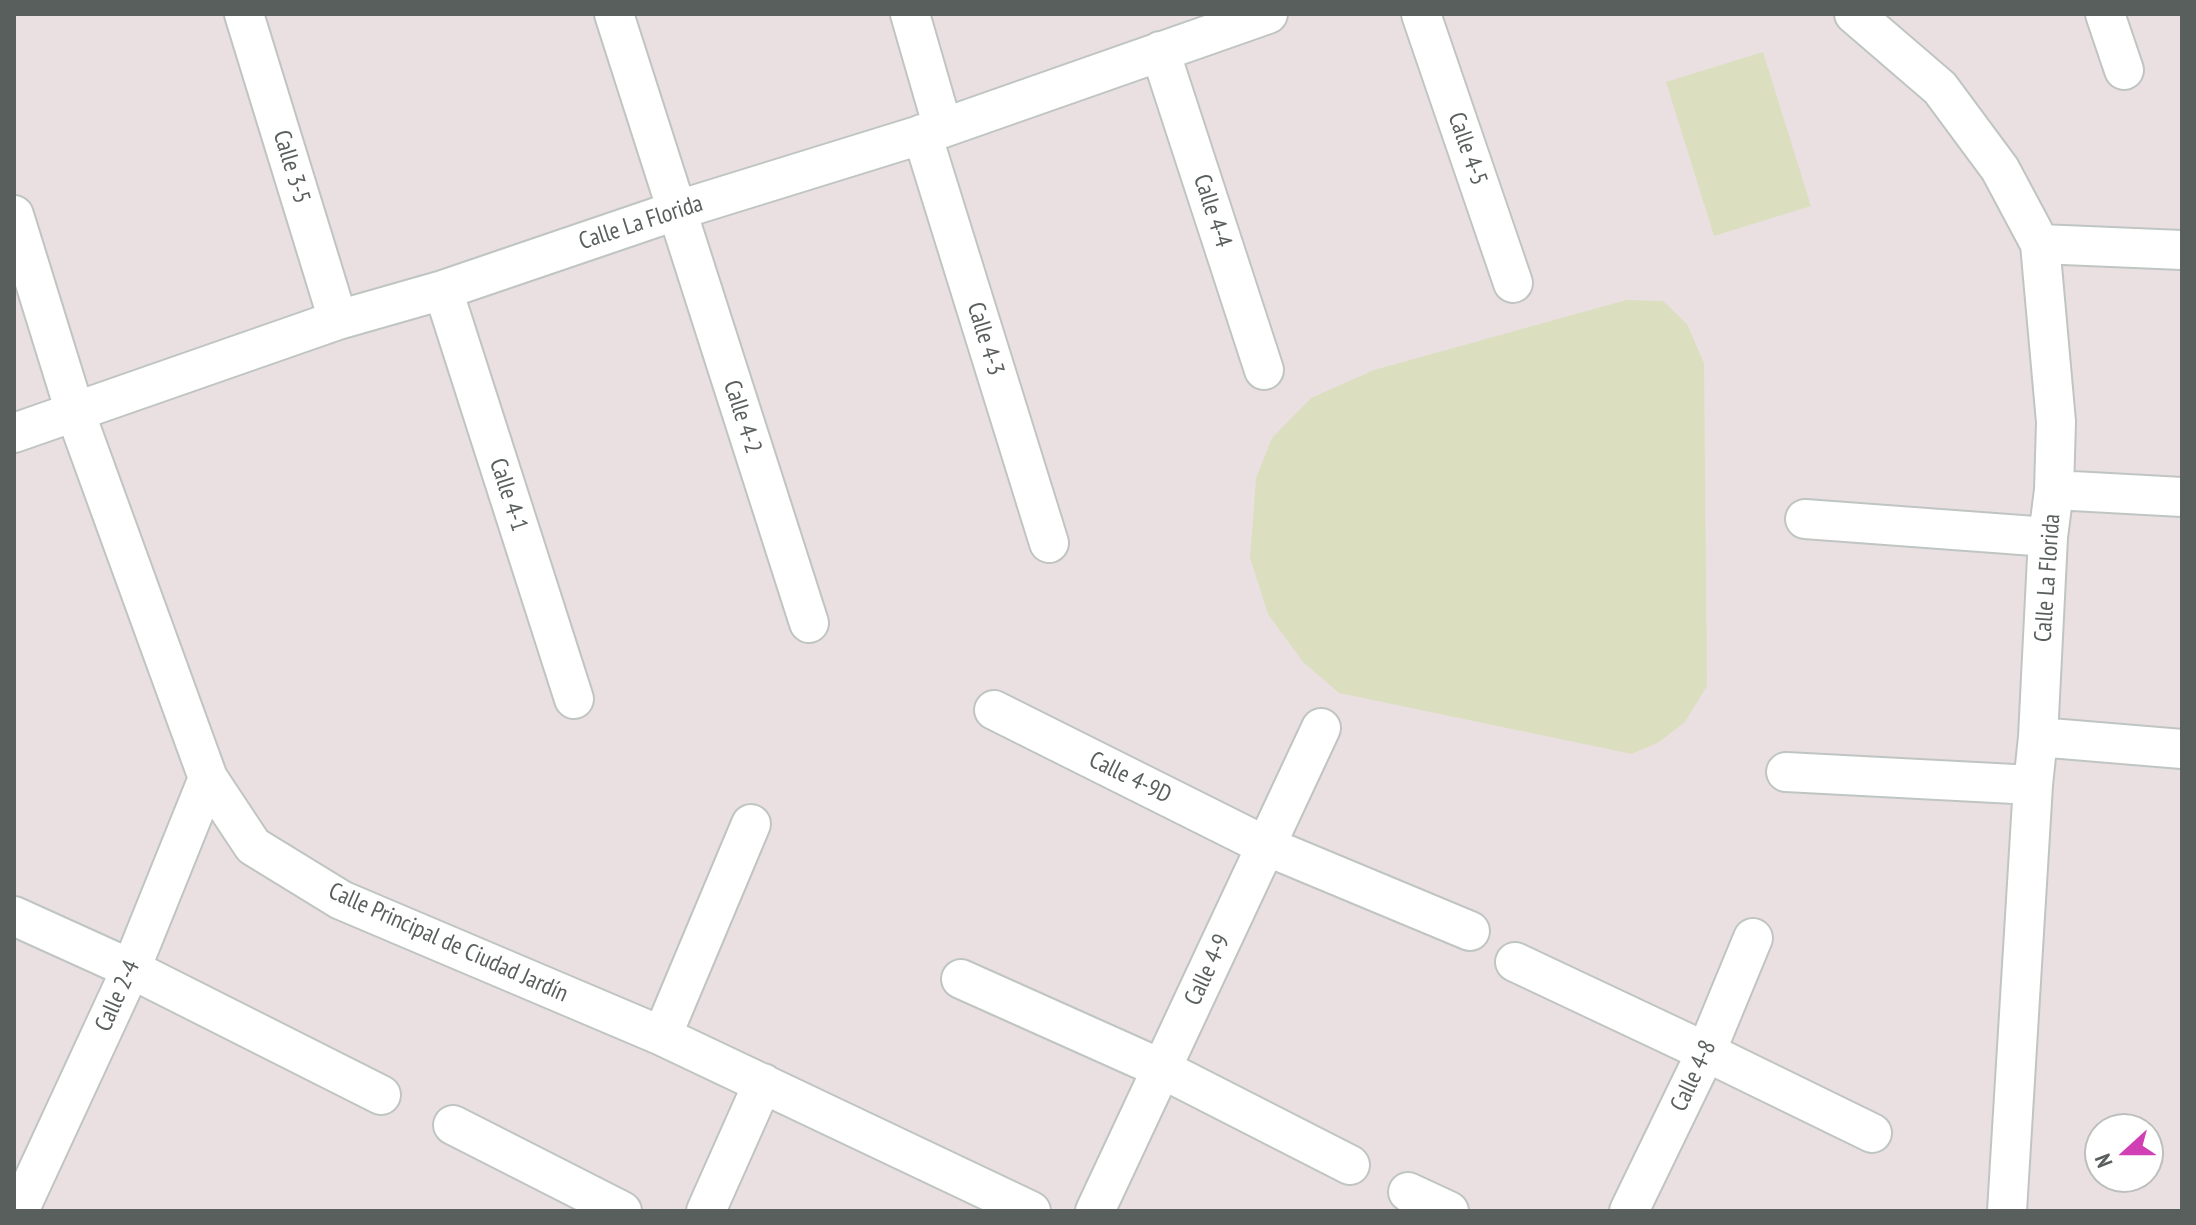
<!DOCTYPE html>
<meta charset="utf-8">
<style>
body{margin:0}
#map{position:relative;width:2196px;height:1225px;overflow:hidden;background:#eae0e1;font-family:"PT Sans Narrow",sans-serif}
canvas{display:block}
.frame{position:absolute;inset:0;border:16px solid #595f5d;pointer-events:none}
.north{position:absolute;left:2084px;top:1113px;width:80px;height:80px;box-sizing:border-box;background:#fff;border:2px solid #bdbfbe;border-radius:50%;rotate:249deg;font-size:22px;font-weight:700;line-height:32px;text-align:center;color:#595f5d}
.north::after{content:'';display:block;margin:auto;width:28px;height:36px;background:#d13fb4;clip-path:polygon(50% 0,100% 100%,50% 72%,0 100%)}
</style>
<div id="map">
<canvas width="2196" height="1225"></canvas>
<div class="frame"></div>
<div class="north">N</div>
</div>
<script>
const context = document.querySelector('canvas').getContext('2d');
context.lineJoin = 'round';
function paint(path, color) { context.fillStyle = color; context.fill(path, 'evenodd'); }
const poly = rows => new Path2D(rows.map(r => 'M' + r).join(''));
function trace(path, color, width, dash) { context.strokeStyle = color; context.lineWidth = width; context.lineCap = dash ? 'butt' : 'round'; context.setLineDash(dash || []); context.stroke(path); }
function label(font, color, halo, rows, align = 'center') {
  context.font = font + ' "PT Sans Narrow",sans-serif'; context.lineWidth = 6; context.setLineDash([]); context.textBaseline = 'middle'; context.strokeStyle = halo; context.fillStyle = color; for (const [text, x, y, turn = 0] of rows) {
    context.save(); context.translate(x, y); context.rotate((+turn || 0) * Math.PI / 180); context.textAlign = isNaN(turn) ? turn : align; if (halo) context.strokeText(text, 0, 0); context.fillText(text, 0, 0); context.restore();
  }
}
const green = poly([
 [1763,52,1811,206,1714,236,1666,82],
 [1626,300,1663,301,1687,324,1704,363,1707,686,1685,722,1659,742,1632,754,1339,693,1303,662,1268,614,1250,558,1256,478,1272,438,1311,398,1374,370]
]);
const minor = poly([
 [244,14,338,320],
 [614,14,809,623],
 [910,14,943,128],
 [1421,14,1513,283],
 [1854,14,1940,88,2000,169,2040,244,2056,422,2054,490,2048,537,2038,737,2033,785,2007,1211],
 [2105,14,2124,70],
 [1160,51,1264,370],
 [922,134,1049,543],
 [14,215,75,412,208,778,253,846,341,900,662,1036,1031,1211],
 [2040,244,2182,250],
 [443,290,574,699],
 [14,433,338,320,443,290,675,211,943,128,1268,14],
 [2054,490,2182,497],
 [1805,519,2048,537],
 [994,710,1266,846,1470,931],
 [2038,737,2182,749],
 [1786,772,2033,785],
 [14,916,131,969,381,1095],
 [1515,962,1706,1052,1872,1133],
 [961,979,1162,1069,1350,1165],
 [662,1036,751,824],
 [453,1125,622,1211],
 [1408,1192,1449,1211],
 [19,1211,131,969,208,778],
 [706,1211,763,1083],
 [1095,1211,1321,728],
 [1629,1211,1706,1052,1753,938]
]);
const streetNames = [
 ["Calle 4-5",1467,149,71],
 ["Calle 3-5",291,167,73],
 ["Calle 4-4",1212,211,72],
 ["Calle La Florida",641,223,-18],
 ["Calle 4-3",985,339,73],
 ["Calle 4-2",742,417,72],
 ["Calle 4-1",508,495,72],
 ["Calle La Florida",2048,578,-86],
 ["Calle 4-9D",1130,778,26],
 ["Calle Principal de Ciudad Jardín",448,943,24],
 ["Calle 4-9",1208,970,-65],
 ["Calle 2-4",118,996,-66],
 ["Calle 4-8",1694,1076,-65]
];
paint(green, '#dbdfbf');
trace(minor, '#bfc5c3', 42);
trace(minor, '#fff', 38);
label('24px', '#595f5d', '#fff', streetNames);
</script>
